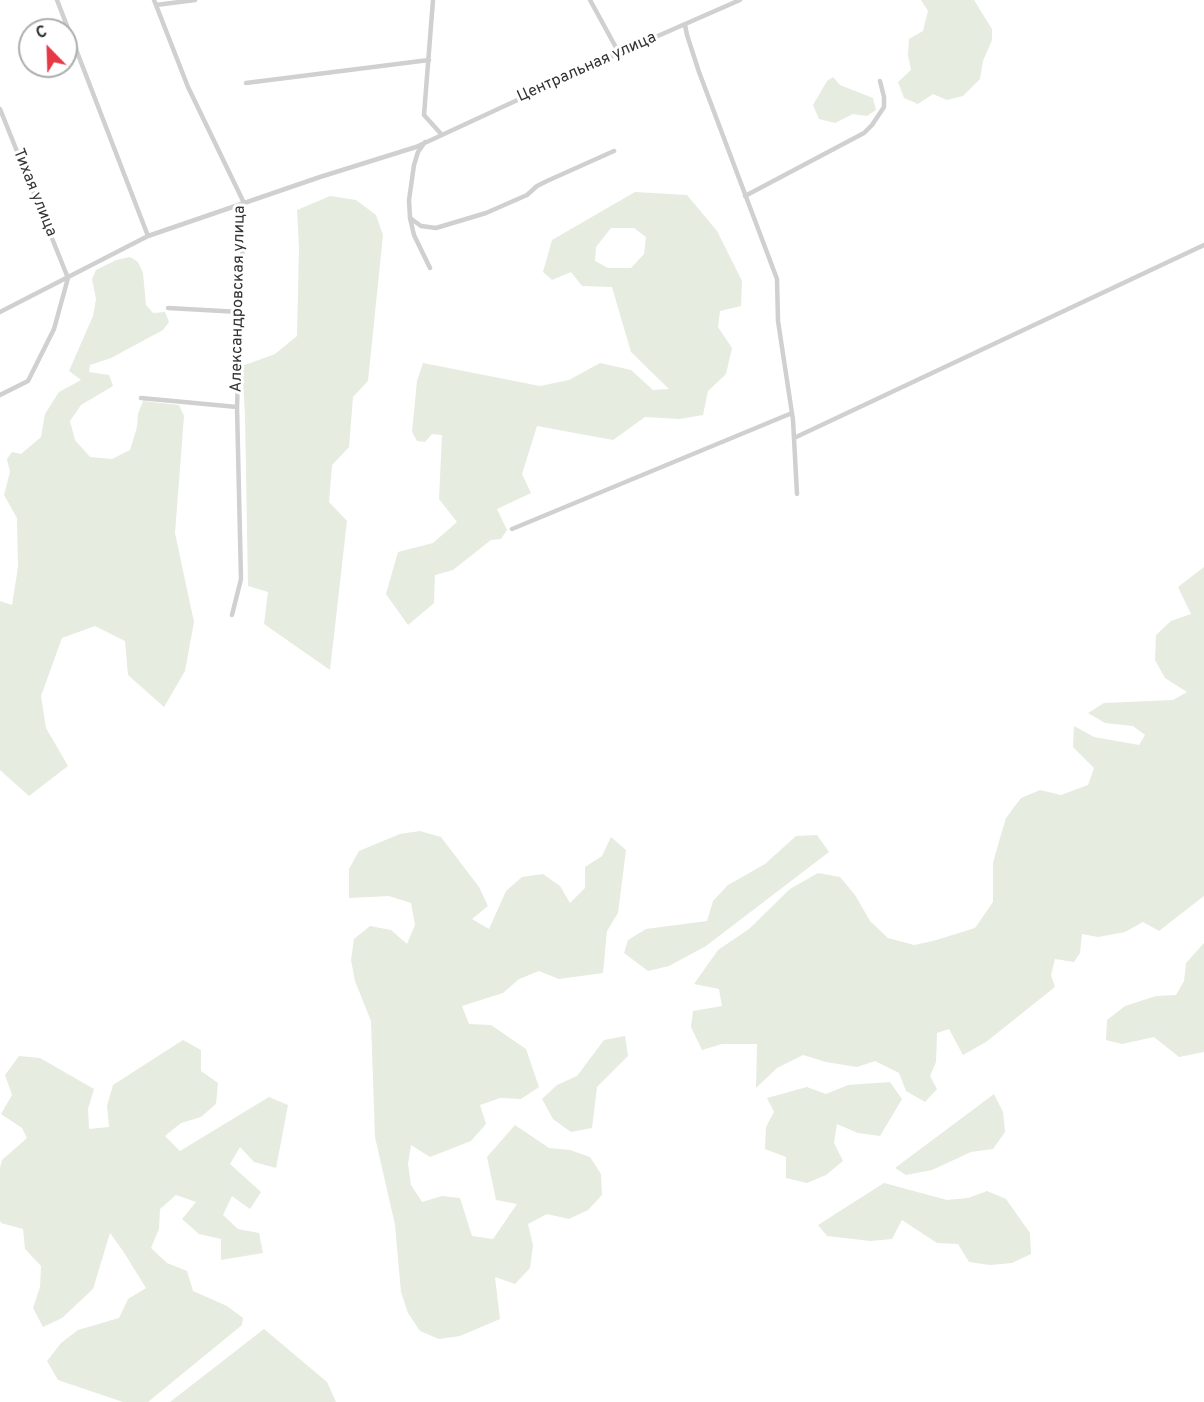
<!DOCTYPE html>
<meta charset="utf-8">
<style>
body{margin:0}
#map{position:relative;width:1204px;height:1402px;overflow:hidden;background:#fff;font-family:Overpass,sans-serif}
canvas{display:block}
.north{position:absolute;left:18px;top:18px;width:60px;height:60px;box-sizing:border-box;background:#fff;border:2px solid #adadad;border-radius:50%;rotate:337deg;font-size:16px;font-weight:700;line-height:24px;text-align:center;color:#333}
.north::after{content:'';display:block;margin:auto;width:21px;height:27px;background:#e63946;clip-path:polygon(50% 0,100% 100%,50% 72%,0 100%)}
</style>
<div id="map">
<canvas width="1204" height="1402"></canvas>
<div class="north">С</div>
</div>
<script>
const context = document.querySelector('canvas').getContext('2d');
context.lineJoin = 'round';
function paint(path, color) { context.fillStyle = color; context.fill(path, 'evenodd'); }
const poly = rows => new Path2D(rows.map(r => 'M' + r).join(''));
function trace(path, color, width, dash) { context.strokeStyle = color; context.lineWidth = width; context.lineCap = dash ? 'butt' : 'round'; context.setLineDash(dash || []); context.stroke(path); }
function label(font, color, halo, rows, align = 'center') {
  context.font = font + ' Overpass,sans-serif'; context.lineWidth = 6; context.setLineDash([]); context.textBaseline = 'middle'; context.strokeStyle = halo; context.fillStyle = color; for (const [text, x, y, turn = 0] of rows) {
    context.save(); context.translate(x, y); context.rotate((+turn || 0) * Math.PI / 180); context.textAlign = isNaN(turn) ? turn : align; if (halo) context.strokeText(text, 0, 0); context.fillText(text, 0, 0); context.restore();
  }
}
const green = poly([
 [921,0,974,0,992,29,992,40,983,61,980,79,963,96,947,100,933,94,918,104,904,98,898,82,911,70,908,55,909,39,923,31,928,11],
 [833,77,840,85,873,98,876,110,867,116,853,114,835,123,819,119,813,105,827,81],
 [635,192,687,195,717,231,742,281,741,306,720,311,718,327,732,348,726,374,708,391,703,415,679,419,645,417,613,440,537,426,522,474,531,493,497,509,507,530,501,539,491,540,453,570,435,575,434,603,408,625,386,594,398,552,433,543,457,522,439,499,442,435,432,434,425,442,417,441,412,432,417,381,423,363,540,386,569,380,600,363,631,370,653,390,669,389,631,352,612,287,582,286,571,272,552,280,543,272,552,240],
 [611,228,634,228,646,237,644,254,631,268,608,268,595,261,596,247],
 [330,196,356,200,376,215,383,235,368,381,353,397,349,447,332,465,329,502,347,521,330,670,264,624,268,592,248,586,245,415,242,366,275,354,297,336,299,248,297,210],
 [130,257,138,262,143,273,146,305,153,313,165,312,169,322,163,330,111,358,90,365,89,372,109,375,113,386,81,405,70,421,75,440,90,457,112,459,130,450,137,427,138,414,143,401,179,405,184,416,175,533,194,622,185,671,164,707,128,675,125,641,95,626,62,638,41,696,46,728,68,766,29,796,0,770,0,601,12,605,18,567,17,518,4,495,10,472,7,459,12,452,21,454,41,437,45,414,59,392,81,380,69,371,93,316,96,299,92,279,96,270,116,260],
 [1204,567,1204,896,1159,931,1143,922,1125,932,1098,937,1082,934,1080,953,1074,962,1055,959,1051,975,1055,987,986,1042,963,1055,949,1029,937,1033,936,1062,930,1076,937,1089,925,1102,906,1091,899,1073,875,1061,857,1067,826,1062,803,1055,777,1068,756,1088,757,1044,722,1044,702,1050,691,1027,693,1011,722,1006,719,989,694,984,718,950,749,929,790,889,818,873,840,877,855,895,870,921,888,938,914,945,933,941,975,928,993,902,993,863,1000,838,1006,818,1021,798,1040,790,1061,795,1088,785,1094,768,1073,747,1074,726,1094,737,1139,745,1145,735,1133,726,1105,723,1088,713,1104,703,1173,700,1187,692,1165,678,1155,660,1156,635,1171,621,1191,614,1178,587],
 [420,831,441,837,479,887,488,906,472,919,489,929,506,891,522,877,543,874,560,886,570,903,585,888,585,867,602,856,611,837,626,850,618,913,607,931,603,973,559,979,539,971,519,979,503,993,462,1006,469,1024,491,1025,526,1049,539,1087,521,1099,500,1098,480,1105,486,1124,471,1141,430,1157,411,1145,408,1164,411,1185,422,1202,442,1196,460,1198,472,1236,493,1239,517,1204,496,1200,487,1157,515,1125,549,1148,570,1150,590,1157,601,1174,602,1195,588,1210,569,1219,547,1214,528,1224,533,1245,530,1268,515,1284,495,1277,500,1319,460,1336,439,1339,420,1331,408,1313,401,1292,395,1225,375,1137,371,1021,355,981,351,960,354,939,370,926,391,930,407,944,415,925,411,903,389,896,349,898,349,869,359,851,400,834],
 [796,836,817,835,829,852,706,946,669,966,648,971,624,953,628,940,646,929,707,921,713,901,728,885,765,864],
 [1204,943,1204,1052,1179,1057,1154,1037,1122,1044,1106,1040,1107,1020,1125,1006,1156,996,1176,995,1184,981,1186,963],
 [625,1036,628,1056,597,1087,592,1128,571,1132,553,1119,542,1099,557,1085,577,1076,604,1040],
 [183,1040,201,1050,201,1071,218,1083,216,1104,201,1117,181,1123,165,1136,180,1151,269,1097,288,1105,276,1168,254,1162,240,1147,230,1164,261,1192,250,1209,232,1196,223,1215,238,1229,259,1233,263,1253,221,1260,221,1239,199,1234,182,1219,196,1202,176,1195,160,1209,159,1229,151,1248,167,1263,187,1271,193,1291,227,1306,243,1318,242,1325,148,1402,123,1402,58,1380,47,1361,61,1343,78,1330,119,1318,128,1299,146,1288,123,1251,110,1233,93,1289,62,1318,43,1327,33,1308,40,1287,41,1266,25,1249,23,1229,1,1223,0,1220,0,1168,2,1160,27,1138,22,1128,1,1114,12,1095,5,1075,19,1056,40,1058,94,1089,88,1109,89,1129,109,1127,107,1106,113,1085],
 [890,1082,902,1099,880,1136,858,1133,837,1124,834,1143,843,1161,826,1175,807,1183,786,1178,786,1157,765,1149,766,1127,774,1112,767,1098,807,1087,826,1094,848,1085],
 [994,1094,1003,1112,1005,1132,993,1149,971,1152,932,1170,906,1175,895,1168],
 [884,1183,947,1200,968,1198,987,1191,1006,1199,1030,1233,1031,1254,1012,1263,990,1265,969,1262,958,1244,937,1243,902,1220,892,1239,870,1241,827,1236,818,1225],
 [264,1329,327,1382,336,1402,170,1402]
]);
const minor = poly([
 [57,0,148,236],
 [154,0,188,87,244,203,237,407,241,579,232,615],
 [433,0,424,115,442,135],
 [590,0,619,53],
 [156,5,195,0],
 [685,25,687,35,699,72,777,279,778,321,793,420,797,494],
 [246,83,429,60],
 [0,109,68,278,54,329,28,381,0,395],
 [425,142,418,152,414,165,409,200,410,218,414,235,430,268],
 [745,196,864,133,872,125,884,107,884,97,880,81],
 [410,218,421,226,436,228,486,213,527,195,537,186,547,181,614,151],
 [168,308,240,312],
 [0,312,148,236,320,177,416,147,619,53,740,0],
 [141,398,237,407],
 [794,438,1204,245],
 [512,529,792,413]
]);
const streetNames = [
 ["Центральная улица",587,68,-24],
 ["Тихая улица",34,193,68],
 ["Александровская улица",239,299,-89]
];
paint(green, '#e6ecdf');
trace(minor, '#d0d0d0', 4.5);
label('16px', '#333', '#fff', streetNames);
</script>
